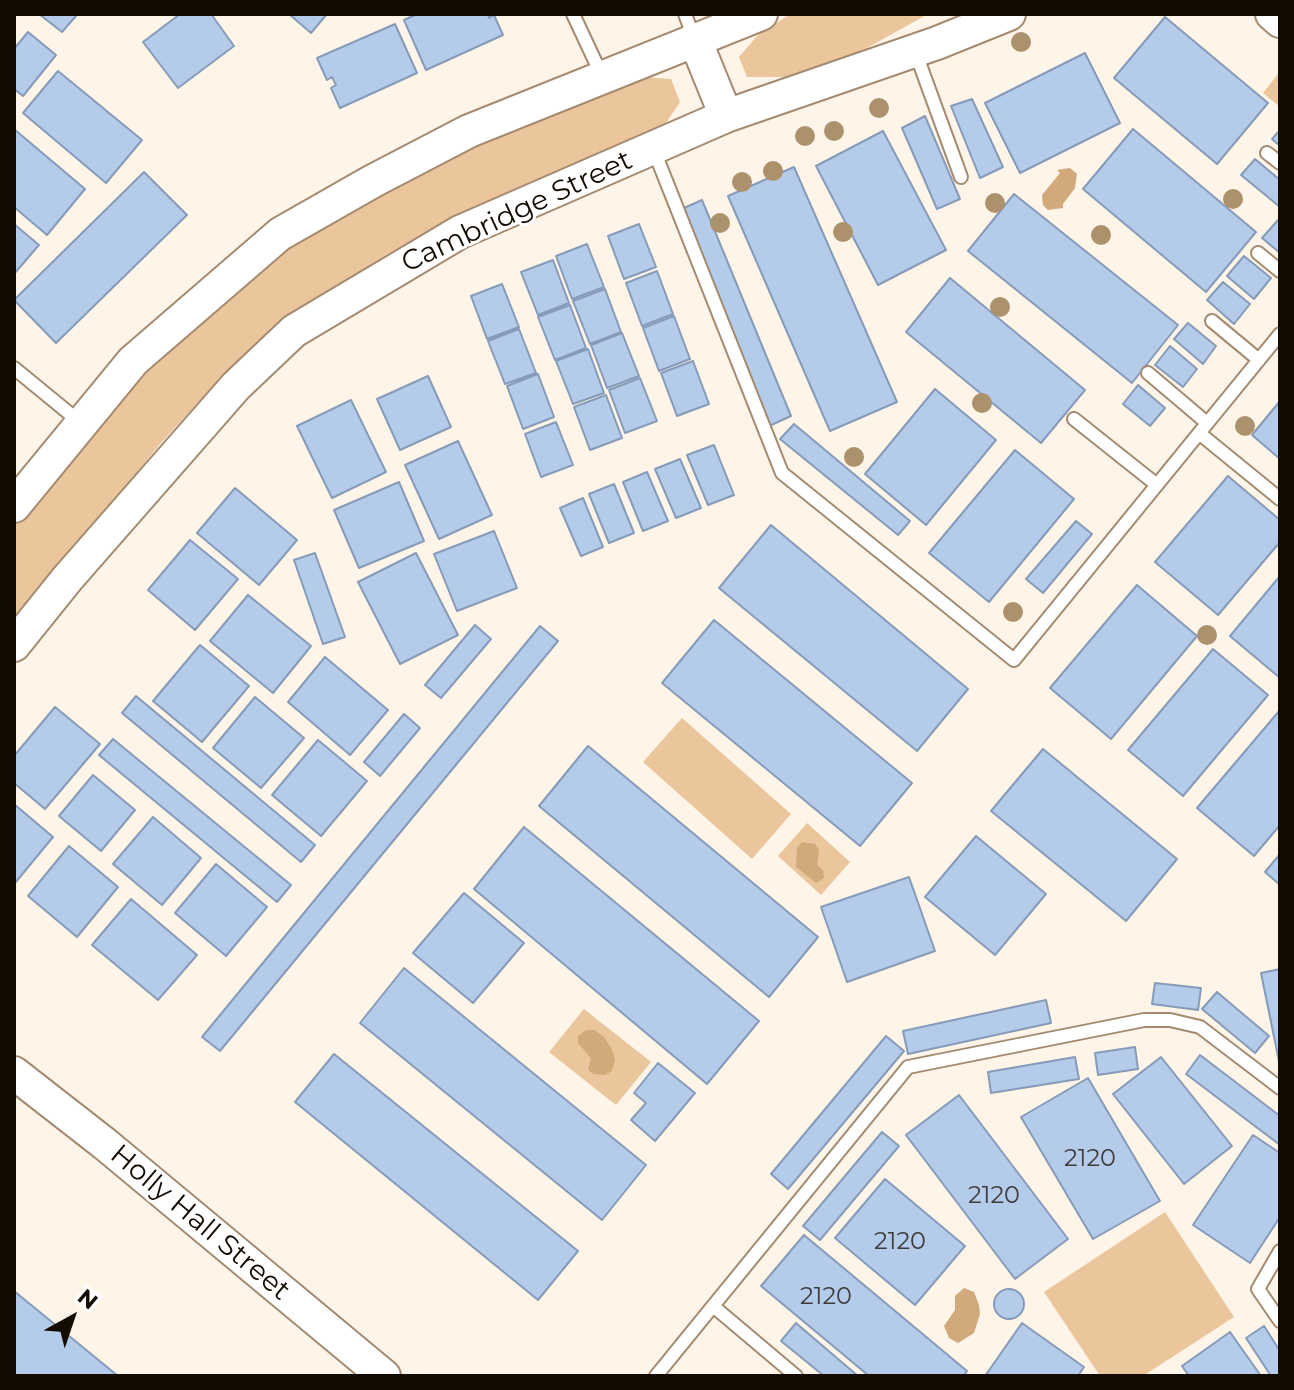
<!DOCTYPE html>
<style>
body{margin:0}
#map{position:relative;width:1294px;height:1390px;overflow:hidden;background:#fff4e8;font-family:Montserrat,sans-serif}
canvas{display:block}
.frame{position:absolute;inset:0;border:16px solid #140c03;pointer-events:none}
.north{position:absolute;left:32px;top:1278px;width:80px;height:80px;-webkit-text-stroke:6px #fff;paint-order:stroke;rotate:40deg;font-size:22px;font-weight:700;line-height:32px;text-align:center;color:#140c03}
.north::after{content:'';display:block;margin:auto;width:28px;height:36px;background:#140c03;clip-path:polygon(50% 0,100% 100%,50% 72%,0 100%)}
</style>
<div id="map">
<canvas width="1294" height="1390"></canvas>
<div class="frame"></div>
<div class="north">N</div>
</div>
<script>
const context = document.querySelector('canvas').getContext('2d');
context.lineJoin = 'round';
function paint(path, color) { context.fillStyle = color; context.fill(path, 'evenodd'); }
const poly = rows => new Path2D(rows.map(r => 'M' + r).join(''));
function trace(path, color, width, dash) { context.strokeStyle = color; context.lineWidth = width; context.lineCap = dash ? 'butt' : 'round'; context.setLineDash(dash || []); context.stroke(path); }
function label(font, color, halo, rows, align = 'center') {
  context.font = font + ' Montserrat,sans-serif'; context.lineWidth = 6; context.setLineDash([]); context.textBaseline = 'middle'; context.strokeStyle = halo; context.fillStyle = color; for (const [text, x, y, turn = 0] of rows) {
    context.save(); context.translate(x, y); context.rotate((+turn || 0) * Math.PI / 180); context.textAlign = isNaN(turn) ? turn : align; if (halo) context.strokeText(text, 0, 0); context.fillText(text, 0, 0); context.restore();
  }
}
const green = poly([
 [790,14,928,14,858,53,825,68,790,77,747,77,739,57,757,36],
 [1278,74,1280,75,1280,107,1263,93],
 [642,77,671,79,680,102,662,129,386,255,288,322,205,395,159,445,14,626,14,522,143,370,269,258,402,175],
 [682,718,791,814,752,859,643,762],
 [807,823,850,862,821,895,778,856],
 [584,1009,651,1062,616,1105,549,1052],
 [1165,1212,1234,1317,1143,1376,1100,1376,1044,1292]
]);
const water = poly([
 [1070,168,1077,174,1075,188,1063,204,1063,208,1048,210,1043,205,1042,195,1060,173,1057,170],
 [802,842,815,844,819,850,817,865,823,870,824,878,816,883,796,867,797,848],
 [586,1030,595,1030,605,1038,612,1050,615,1059,612,1071,605,1075,593,1074,588,1070,591,1058,578,1043,578,1036],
 [964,1288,974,1292,979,1305,980,1314,974,1333,958,1343,949,1338,944,1326,955,1310,955,1296]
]);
const building = poly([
 [39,14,74,14,76,16,62,32,39,14],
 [180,14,211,14,234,46,178,88,143,42,180,14],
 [289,14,327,14,311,33,289,14],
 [417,14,488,14,489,18,494,15,503,35,426,70,404,20,417,14],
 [1165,17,1268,103,1217,164,1114,78,1165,17],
 [395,24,417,73,340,108,331,88,336,85,332,77,327,80,317,58,395,24],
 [28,32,56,55,23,96,14,89,14,49,28,32],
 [1085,53,1120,123,1020,173,985,103,1085,53],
 [58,71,142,140,106,183,23,113,58,71],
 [972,99,1003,167,980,178,951,106,972,99],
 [925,116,960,199,937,209,902,128,925,116],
 [14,129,85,189,47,235,14,207,14,129],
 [1133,129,1256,232,1206,292,1083,189,1133,129],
 [1280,130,1280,146,1272,139,1280,130],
 [883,131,946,250,878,285,816,166,883,131],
 [1255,159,1280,180,1280,207,1241,175,1255,159],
 [794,167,897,402,830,431,728,196,794,167],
 [144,172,187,215,56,343,14,300,144,172],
 [1014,194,1178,325,1132,383,968,251,1014,194],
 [702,200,791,416,769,426,684,208,702,200],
 [1278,220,1280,221,1280,253,1262,238,1278,220],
 [14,224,39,245,14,274,14,224],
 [639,224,656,267,624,279,608,236,639,224],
 [587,244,604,287,572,299,556,256,587,244],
 [1244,256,1271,278,1254,299,1227,276,1244,256],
 [553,260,569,303,538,315,521,272,553,260],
 [657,271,673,314,642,326,626,283,657,271],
 [950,278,1085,390,1041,443,906,332,950,278],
 [1223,282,1250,304,1234,324,1207,300,1223,282],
 [502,284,519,327,487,339,471,296,502,284],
 [605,289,621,332,590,344,573,301,605,289],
 [570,305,586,348,555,360,538,317,570,305],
 [674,316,690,359,659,371,643,328,674,316],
 [1188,323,1216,346,1203,364,1174,339,1188,323],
 [519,329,536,373,505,384,488,341,519,329],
 [622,333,639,376,607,388,591,345,622,333],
 [1170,346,1197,369,1183,387,1155,365,1170,346],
 [588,349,604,393,573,404,556,361,588,349],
 [693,361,709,404,677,416,661,373,693,361],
 [538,374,554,417,523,429,507,386,538,374],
 [428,376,451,427,400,450,377,399,428,376],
 [640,378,657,421,625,433,609,390,640,378],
 [1138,385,1165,408,1150,426,1123,404,1138,385],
 [935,389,996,440,926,525,865,474,935,389],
 [606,395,622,438,590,450,574,407,606,395],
 [351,400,386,472,332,498,297,426,351,400],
 [1280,401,1280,459,1252,435,1280,401],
 [556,422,573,465,541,477,525,434,556,422],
 [794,424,910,521,898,535,780,439,794,424],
 [458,441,492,515,439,539,405,465,458,441],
 [714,445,734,495,708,505,687,455,714,445],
 [1015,450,1074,499,989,602,929,553,1015,450],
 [680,459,701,508,676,518,655,469,680,459],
 [647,472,668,521,643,531,623,482,647,472],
 [1228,476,1280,520,1280,542,1218,615,1155,562,1228,476],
 [399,482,424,541,359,568,334,510,399,482],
 [614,484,634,533,609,543,589,494,614,484],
 [235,488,297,540,259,585,197,533,235,488],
 [583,498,603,547,581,556,560,508,583,498],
 [1076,521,1092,534,1043,593,1026,579,1076,521],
 [771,525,968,689,917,751,719,588,771,525],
 [494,531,517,588,457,611,434,554,494,531],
 [190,540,238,579,195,630,148,590,190,540],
 [315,553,345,637,323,644,294,560,315,553],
 [416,553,458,635,400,664,358,582,416,553],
 [1280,576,1280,678,1230,636,1280,576],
 [1137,585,1197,636,1111,739,1050,688,1137,585],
 [248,595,311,646,273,693,210,641,248,595],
 [714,620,912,783,860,846,662,683,714,620],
 [475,625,491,639,441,698,425,685,475,625],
 [540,626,558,641,220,1051,202,1037,540,626],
 [200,645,249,686,202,742,153,701,200,645],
 [1213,649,1268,695,1183,796,1128,750,1213,649],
 [325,657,388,710,350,755,288,702,325,657],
 [136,696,315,845,301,862,122,713,136,696],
 [255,697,304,738,261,788,213,748,255,697],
 [55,707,100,744,45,809,14,783,14,756,55,707],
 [1280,710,1280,825,1254,856,1197,808,1280,710],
 [404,714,420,728,380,776,364,762,404,714],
 [113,739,291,885,277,902,99,755,113,739],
 [318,740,367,781,321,836,272,795,318,740],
 [588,746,818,937,769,997,539,806,588,746],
 [1043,749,1177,859,1126,921,991,811,1043,749],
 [93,775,135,810,101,851,59,816,93,775],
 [14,804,53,837,15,883,14,882,14,804],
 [153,817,201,858,162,905,113,864,153,817],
 [524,827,759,1021,707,1084,474,889,524,827],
 [976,836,1046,894,995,955,925,897,976,836],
 [69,846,118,887,77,937,28,896,69,846],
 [1280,854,1280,885,1265,872,1280,854],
 [216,864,267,907,226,956,175,913,216,864],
 [909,877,935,951,847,982,821,907,909,877],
 [464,893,524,943,473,1003,413,953,464,893],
 [131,899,197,955,158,1000,92,945,131,899],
 [404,968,646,1165,602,1220,360,1023,404,968],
 [1280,969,1280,1066,1261,973,1280,969],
 [1155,983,1201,988,1198,1010,1152,1004,1155,983],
 [1217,992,1269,1036,1255,1053,1202,1009,1217,992],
 [1046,1000,1051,1023,908,1054,903,1031,1046,1000],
 [886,1036,904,1051,788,1189,771,1174,886,1036],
 [1135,1047,1138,1069,1098,1075,1095,1053,1135,1047],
 [334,1054,578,1251,538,1300,295,1102,334,1054],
 [1200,1055,1280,1116,1280,1145,1186,1074,1200,1055],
 [1075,1057,1079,1079,991,1093,988,1072,1075,1057],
 [1161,1057,1232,1146,1184,1184,1113,1094,1161,1057],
 [658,1063,695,1093,655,1141,631,1120,646,1103,634,1093,658,1063],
 [1088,1078,1160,1201,1093,1239,1021,1117,1088,1078],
 [959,1095,1068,1239,1015,1279,906,1135,959,1095],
 [882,1132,899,1146,820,1240,803,1226,882,1132],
 [1253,1135,1280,1153,1280,1217,1250,1263,1193,1225,1253,1135],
 [885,1179,965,1246,915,1305,835,1238,885,1179],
 [804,1235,967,1371,964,1376,869,1376,761,1286,804,1235],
 '994 1304a15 15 0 1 1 30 0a15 15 0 1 1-30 0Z',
 [14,1291,118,1376,14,1376,14,1291],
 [796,1323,831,1353,858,1376,824,1376,781,1341,796,1323],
 [1022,1323,1084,1367,1078,1376,985,1376,1022,1323],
 [1264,1326,1280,1351,1280,1376,1271,1376,1246,1338,1264,1326],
 [1230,1332,1261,1376,1189,1376,1182,1366,1230,1332]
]);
const lane = poly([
 [573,14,602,76],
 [685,14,695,41],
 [915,51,961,177],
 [653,148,782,473,1014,660,1280,334],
 [1267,153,1280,163],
 [1258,253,1280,271],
 [1212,321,1259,360],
 [14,368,81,423],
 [1148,373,1207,423],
 [1074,419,1157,485],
 [1199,433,1280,499],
 [1280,1251,1258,1289,1280,1321],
 [656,1376,713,1306],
 [796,1376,713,1306,908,1067,1144,1020,1170,1020,1200,1027,1280,1088]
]);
const secondary = poly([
 [1272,14,1280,21],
 [696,42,726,116],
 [14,506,133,361,280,234,373,181,469,131,761,14],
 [14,645,67,579,236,386,294,331,460,232,726,116,937,43,1009,14],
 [14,1073,105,1144,384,1376]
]);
const trees = [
 [1021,42],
 [879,108],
 [834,131],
 [805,136],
 [773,171],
 [742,182],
 [1233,199],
 [995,203],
 [720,223],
 [843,232],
 [1101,235],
 [1000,307],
 [982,403],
 [1245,426],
 [854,457],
 [1013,612],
 [1207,635]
];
const numberNames = [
 ["2120",1090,1159],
 ["2120",994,1196],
 ["2120",900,1242],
 ["2120",826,1297]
];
const streetNames = [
 ["Cambridge Street",517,212,-25],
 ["Holly Hall Street",200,1223,40]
];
paint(green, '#ebc69c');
paint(water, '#d1a97a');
paint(building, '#b4cbea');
trace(building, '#869bb8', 2);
trace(lane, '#a48b70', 16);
trace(secondary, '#a48b70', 36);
trace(lane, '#fff', 12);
trace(secondary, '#fff', 32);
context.fillStyle = '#ac926c';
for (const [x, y] of trees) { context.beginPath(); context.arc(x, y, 10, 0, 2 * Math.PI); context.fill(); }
label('24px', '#3c3c3d', null, numberNames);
label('28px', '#140c03', '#fff', streetNames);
</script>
